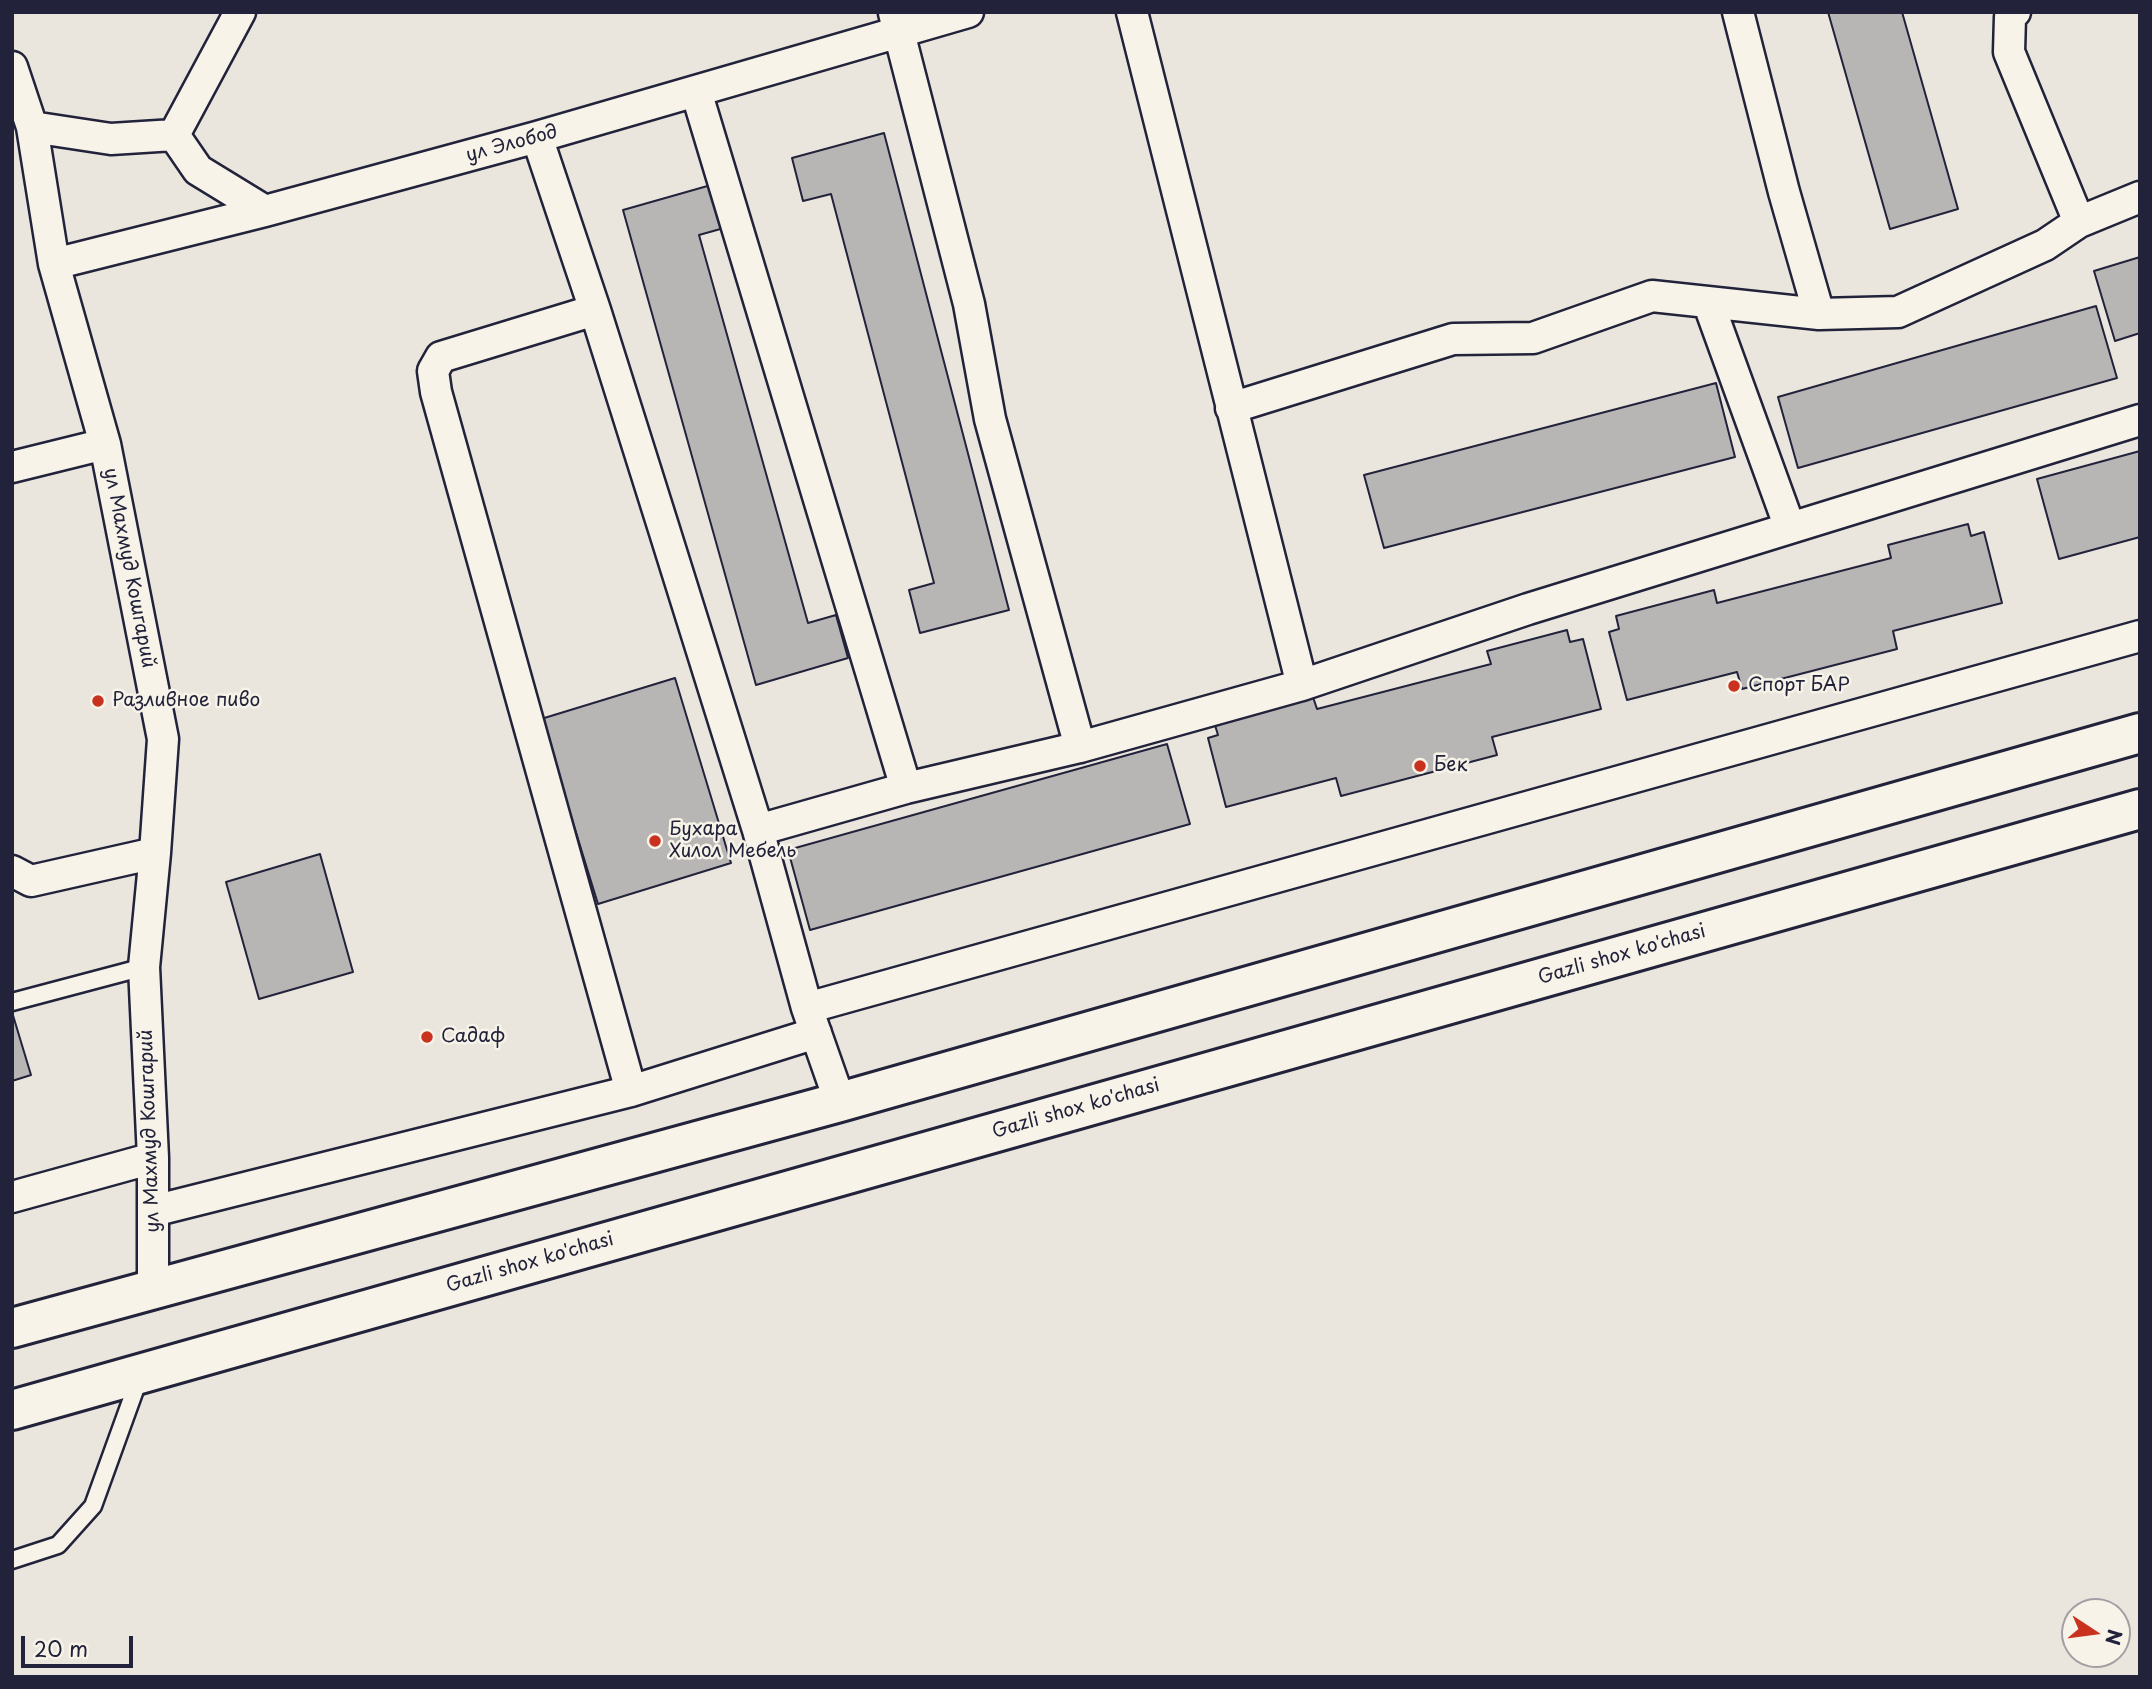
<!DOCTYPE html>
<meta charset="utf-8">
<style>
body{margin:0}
#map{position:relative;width:2152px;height:1689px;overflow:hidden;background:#eae6de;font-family:"Playpen Sans",sans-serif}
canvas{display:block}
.frame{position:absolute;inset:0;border:14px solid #22223b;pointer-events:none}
.north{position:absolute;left:2061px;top:1598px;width:70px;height:70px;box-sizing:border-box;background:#f7f3e8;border:2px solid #a29fa3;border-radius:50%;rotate:103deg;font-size:19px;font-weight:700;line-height:28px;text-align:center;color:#22223b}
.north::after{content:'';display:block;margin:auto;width:24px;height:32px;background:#c8321e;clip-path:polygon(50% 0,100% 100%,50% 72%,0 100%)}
.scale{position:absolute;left:21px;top:1636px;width:112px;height:32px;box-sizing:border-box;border:4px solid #22223b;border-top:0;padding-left:9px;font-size:21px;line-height:24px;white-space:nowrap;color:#22223b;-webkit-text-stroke:5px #f7f3e8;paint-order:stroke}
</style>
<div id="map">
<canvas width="2152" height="1689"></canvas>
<div class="frame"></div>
<div class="north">N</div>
<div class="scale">20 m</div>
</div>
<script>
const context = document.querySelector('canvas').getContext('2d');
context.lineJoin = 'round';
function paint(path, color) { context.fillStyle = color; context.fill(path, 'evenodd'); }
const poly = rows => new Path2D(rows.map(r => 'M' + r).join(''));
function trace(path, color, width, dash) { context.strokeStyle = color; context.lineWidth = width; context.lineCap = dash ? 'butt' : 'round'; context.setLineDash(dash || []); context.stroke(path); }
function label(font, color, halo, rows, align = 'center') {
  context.font = font + ' "Playpen Sans",sans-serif'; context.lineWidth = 5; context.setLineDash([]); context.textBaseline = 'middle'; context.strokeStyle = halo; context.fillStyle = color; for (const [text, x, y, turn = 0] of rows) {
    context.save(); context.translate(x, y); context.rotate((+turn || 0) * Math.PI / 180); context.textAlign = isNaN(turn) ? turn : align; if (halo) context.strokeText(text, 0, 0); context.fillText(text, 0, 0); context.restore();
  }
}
const building = poly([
 [1828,12,1902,12,1958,209,1890,229,1828,12],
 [884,133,1009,610,920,633,909,590,934,583,831,194,803,201,792,158,884,133],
 [711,185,724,228,699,235,808,623,836,615,848,658,756,685,623,210,711,185],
 [2140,257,2140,333,2115,341,2094,271,2140,257],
 [2096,306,2117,378,1798,468,1778,397,2096,306],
 [1716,383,1735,457,1384,548,1364,475,1716,383],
 [2140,451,2140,537,2059,559,2037,479,2140,451],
 [1968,524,1971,536,1984,532,2002,603,1893,631,1897,649,1742,689,1737,672,1627,700,1609,632,1619,629,1616,616,1714,590,1717,603,1891,558,1888,545,1968,524],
 [1567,630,1570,642,1583,639,1601,709,1492,737,1497,755,1341,796,1336,778,1226,807,1208,738,1218,735,1214,722,1313,697,1317,709,1491,664,1487,651,1567,630],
 [675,678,731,863,598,904,541,719,675,678],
 [1167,744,1190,824,810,930,788,850,1167,744],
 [320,854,353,972,259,999,226,882,320,854],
 [12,1012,31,1075,12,1081,12,1012]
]);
const service = poly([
 [12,1002,144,967],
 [12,1560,58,1545,93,1506,140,1376]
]);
const minor = poly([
 [1132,12,1302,685],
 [1738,12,1784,192,1819,314],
 [2015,12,2010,17,2009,52,2079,222],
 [894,13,969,304,990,419,1080,747],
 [12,67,32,127,54,264,105,444,163,739,155,853,144,967,153,1158,153,1290],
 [696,91,906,788],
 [32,127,111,139,174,135,240,12],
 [174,135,198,170,265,211],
 [537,137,595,310,663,526,758,830,807,1008,840,1102],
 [54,264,265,211,537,137,968,12],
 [1708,302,1790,528],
 [595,310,441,357,433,371,436,392,631,1091],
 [1231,408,1453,339,1533,338,1652,296,1819,314,1898,312,2045,245,2079,222,2140,197],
 [12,467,105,444],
 [758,830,906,788,1080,747,1302,685,1528,609,2140,420],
 [12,871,31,881,155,853],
 [807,1008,2140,636],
 [12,1197,153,1158],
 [153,1211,631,1091,816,1033]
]);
const trunk = poly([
 [12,1328,840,1102,2140,733],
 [12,1410,2140,809]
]);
const markers = [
 [1734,686,7,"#c8321e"],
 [98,701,7,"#c8321e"],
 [1420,766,7,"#c8321e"],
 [655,841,7,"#c8321e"],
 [427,1037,7,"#c8321e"]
];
const streetNames = [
 ["ул Элобод",512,144,-15],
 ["ул Махмуд Кошгарий",129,568,79],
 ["Gazli shox ko'chasi",1622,955,-16],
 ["Gazli shox ko'chasi",1076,1109,-16],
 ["ул Махмуд Кошгарий",150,1131,-92],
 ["Gazli shox ko'chasi",530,1263,-16]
];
const poiNames = [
 ["Спорт БАР",1748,686],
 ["Разливное пиво",112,701],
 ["Бек",1434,766],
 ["Бухара",669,830],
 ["Хилол Мебель",669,852],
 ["Садаф",441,1037]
];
paint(building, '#b8b6b5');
trace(building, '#22223b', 2);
trace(service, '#22223b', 21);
trace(minor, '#22223b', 35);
trace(trunk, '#22223b', 44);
trace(service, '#f7f3e8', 16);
trace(minor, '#f7f3e8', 30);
trace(trunk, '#f7f3e8', 38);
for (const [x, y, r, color] of markers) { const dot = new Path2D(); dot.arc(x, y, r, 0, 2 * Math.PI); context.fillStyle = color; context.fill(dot); trace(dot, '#f7f3e8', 2.5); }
label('19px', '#22223b', '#f7f3e8', streetNames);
label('19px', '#22223b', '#f7f3e8', poiNames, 'left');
</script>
